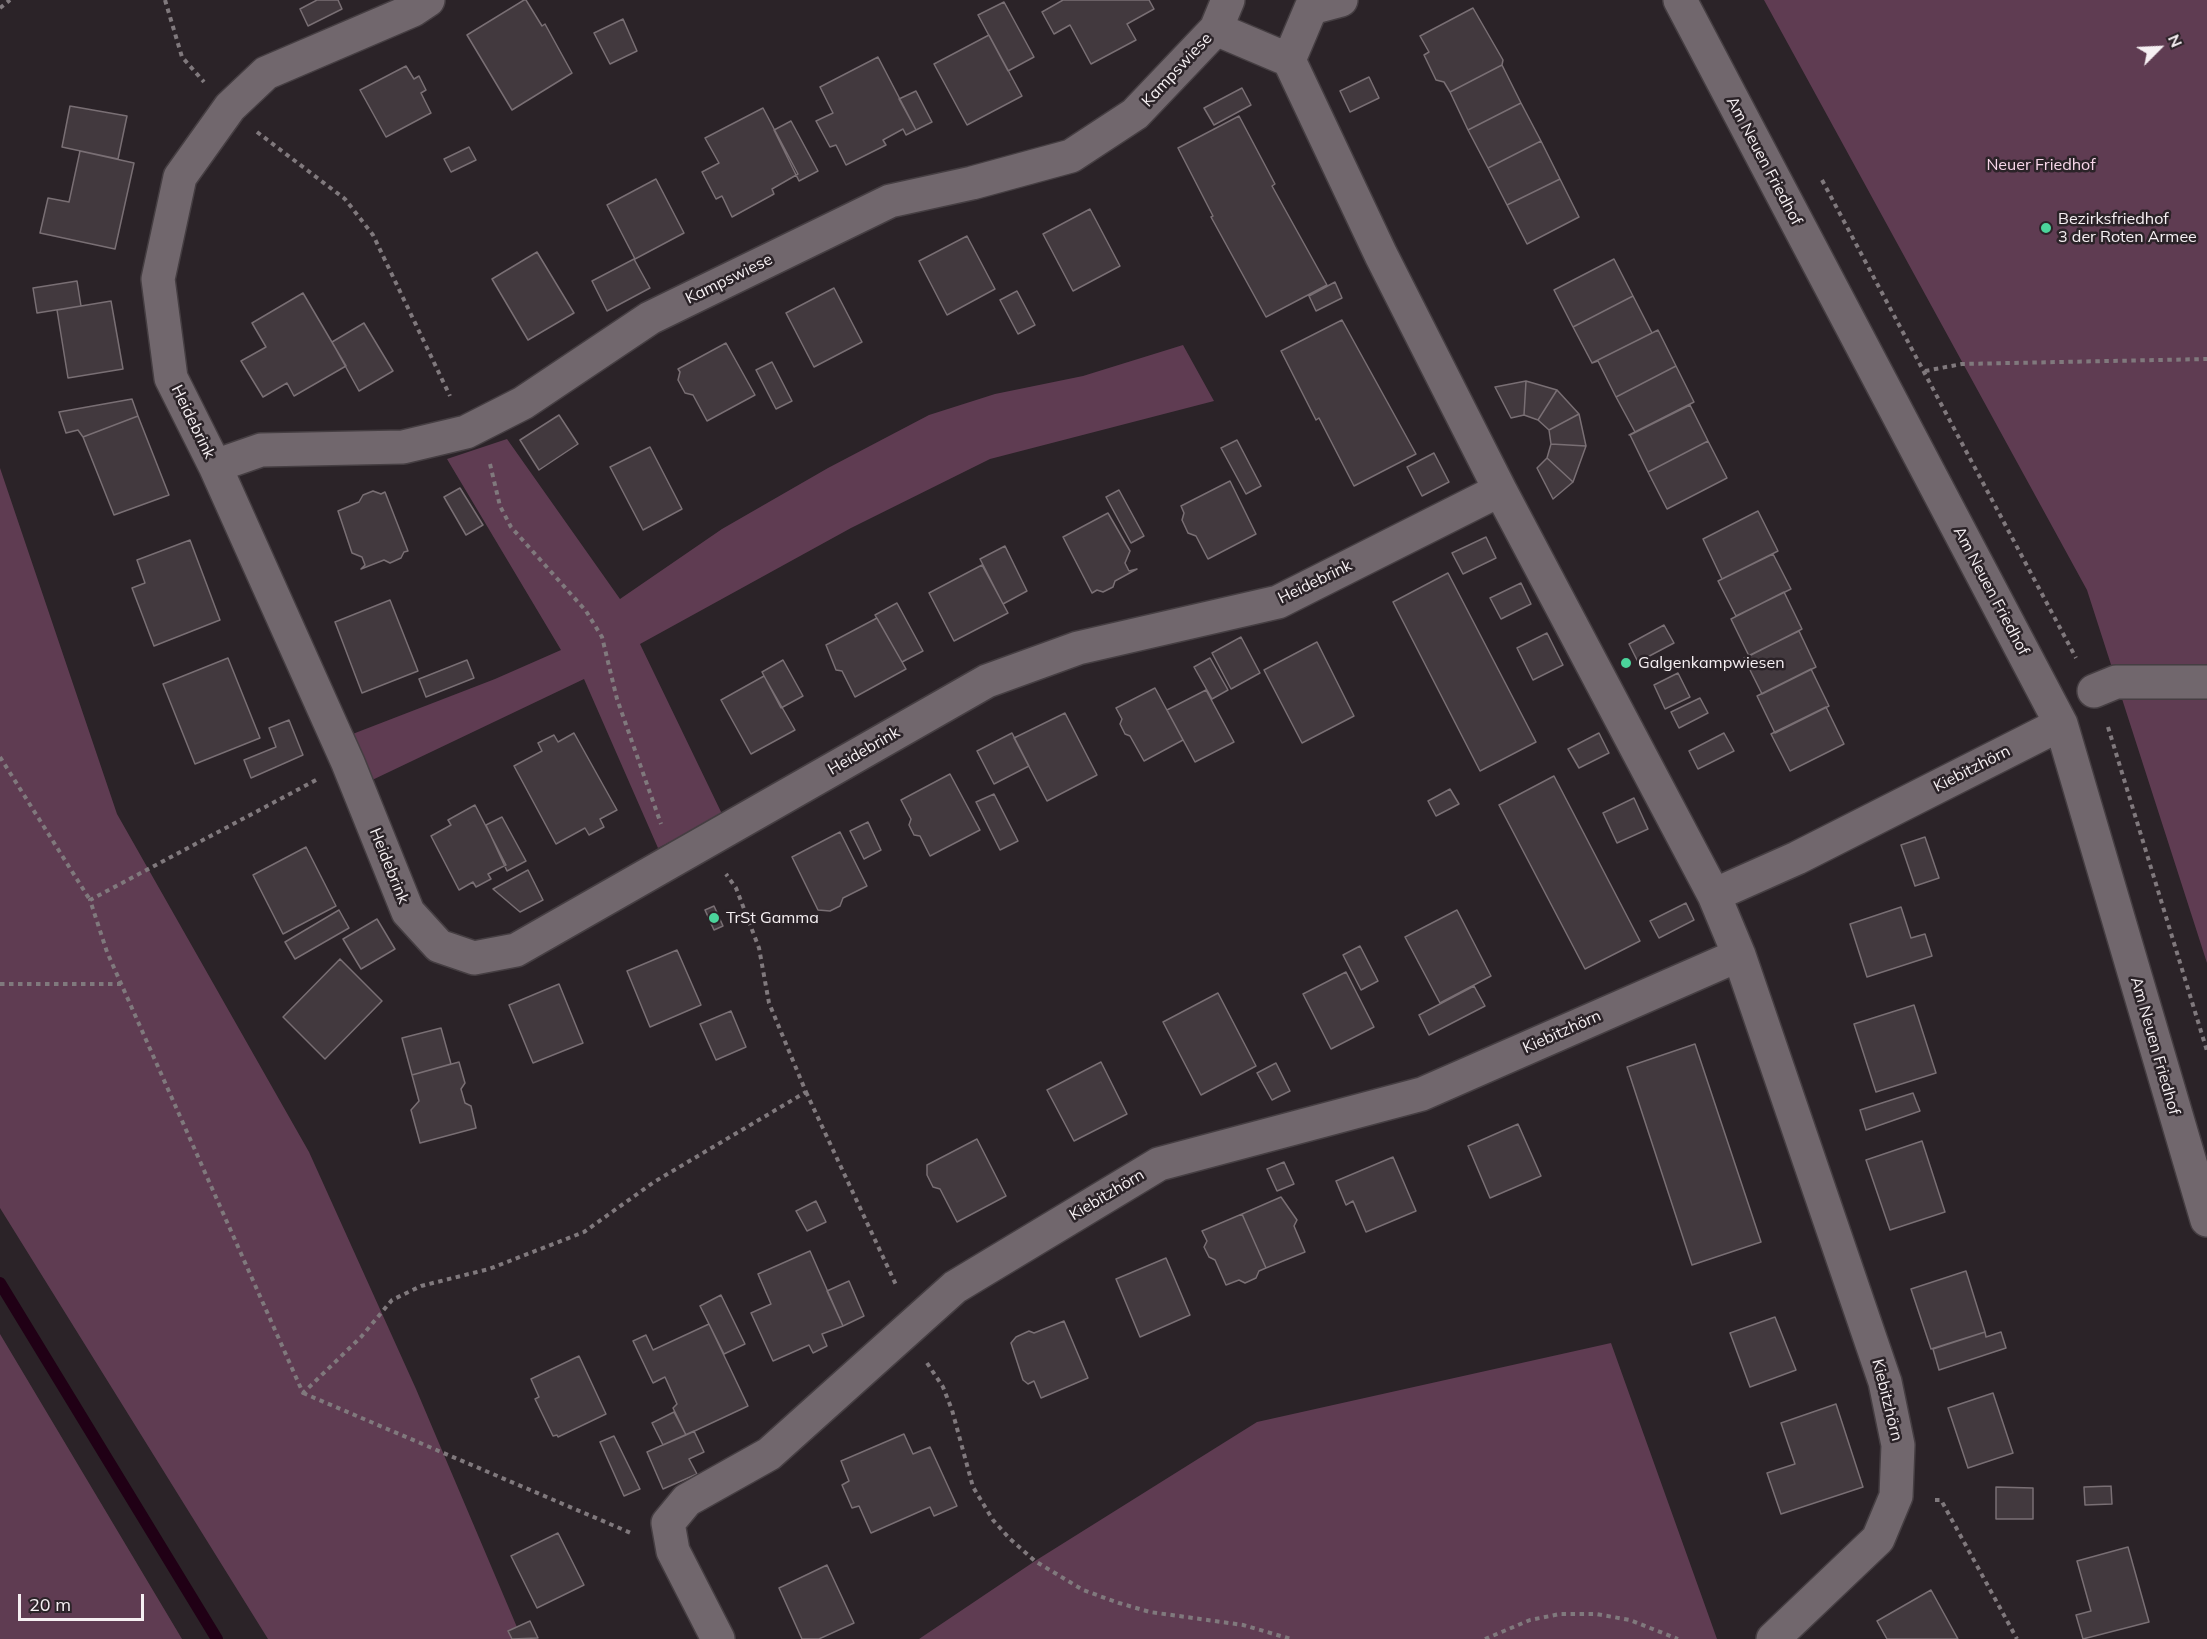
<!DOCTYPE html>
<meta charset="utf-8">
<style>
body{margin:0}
#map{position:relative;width:2207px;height:1639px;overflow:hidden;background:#2b2328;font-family:Mulish,sans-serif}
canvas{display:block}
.north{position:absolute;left:2129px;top:18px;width:60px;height:60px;-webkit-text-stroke:4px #2b2328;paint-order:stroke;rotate:66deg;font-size:16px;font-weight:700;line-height:24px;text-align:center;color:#f6f0f3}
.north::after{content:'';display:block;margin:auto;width:21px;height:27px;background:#f6f0f3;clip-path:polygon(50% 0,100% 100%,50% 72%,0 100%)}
.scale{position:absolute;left:18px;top:1594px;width:126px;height:27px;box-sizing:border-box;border:3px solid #f6f0f3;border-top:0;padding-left:8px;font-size:18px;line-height:21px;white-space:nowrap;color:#f6f0f3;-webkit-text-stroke:4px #2b2328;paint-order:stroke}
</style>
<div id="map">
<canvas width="2207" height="1639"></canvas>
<div class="north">N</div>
<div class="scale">20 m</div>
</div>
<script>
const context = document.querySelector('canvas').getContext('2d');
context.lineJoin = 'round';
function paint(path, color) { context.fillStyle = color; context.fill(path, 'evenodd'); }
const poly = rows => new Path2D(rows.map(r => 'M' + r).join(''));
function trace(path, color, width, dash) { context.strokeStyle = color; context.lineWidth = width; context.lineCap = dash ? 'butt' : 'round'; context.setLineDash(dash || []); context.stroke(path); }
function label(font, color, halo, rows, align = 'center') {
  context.font = font + ' Mulish,sans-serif'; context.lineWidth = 5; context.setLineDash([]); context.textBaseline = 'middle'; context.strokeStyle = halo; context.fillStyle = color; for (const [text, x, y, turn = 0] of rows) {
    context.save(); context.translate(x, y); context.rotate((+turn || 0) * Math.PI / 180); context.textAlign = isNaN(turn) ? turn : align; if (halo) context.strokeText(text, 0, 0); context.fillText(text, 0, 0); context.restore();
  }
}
const green = poly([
 [1764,0,2207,0,2207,963,2087,590],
 [1183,345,1214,401,990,459,851,528,640,644,723,816,658,848,584,679,368,782,350,735,495,679,561,650,447,459,507,439,620,599,722,529,828,468,929,415,995,394,1083,376],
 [0,468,117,814,309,1152,416,1389,522,1639,268,1639,0,1208],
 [0,1334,182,1639,0,1639],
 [1611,1343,1717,1639,919,1639,1035,1561,1257,1422]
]);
const stream = poly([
 [0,1283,217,1639]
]);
const building = poly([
 [317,0,338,0,342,9,308,26,300,9,317,0],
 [524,0,526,0,542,26,545,24,572,73,512,110,467,35,524,0],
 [1063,0,1149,0,1154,9,1127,24,1136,40,1091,64,1070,25,1054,34,1042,12,1063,0],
 [1004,2,1034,57,1008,71,978,15,1004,2],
 [1473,8,1503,60,1502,65,1450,92,1444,82,1436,80,1424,55,1429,52,1420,36,1473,8],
 [623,19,637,51,610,64,594,33,623,19],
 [989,35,1022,96,967,125,934,64,989,35],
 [878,57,916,130,906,135,903,129,883,140,886,145,846,165,836,145,830,147,816,121,833,113,820,87,878,57],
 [1502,65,1521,103,1468,130,1450,92,1502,65],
 [406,66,414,79,419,76,426,90,421,93,431,113,386,137,360,90,406,66],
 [1369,77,1379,98,1350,112,1340,91,1369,77],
 [1242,88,1251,105,1214,125,1204,108,1242,88],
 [916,91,932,122,916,130,899,99,916,91],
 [1521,103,1541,141,1488,168,1468,130,1521,103],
 [70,106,127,116,118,159,62,147,70,106],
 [763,108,798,174,772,189,774,194,732,217,722,196,716,199,702,172,719,163,705,138,763,108],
 [1239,116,1275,184,1272,186,1327,285,1266,317,1211,217,1213,216,1178,148,1239,116],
 [791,121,818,171,799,181,774,130,791,121],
 [1541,141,1560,179,1507,205,1488,168,1541,141],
 [469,147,476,160,451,172,444,159,469,147],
 [80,151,134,163,115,249,40,233,48,198,69,202,80,151],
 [656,179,684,233,635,259,607,205,656,179],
 [1560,179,1579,217,1527,244,1507,205,1560,179],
 [1090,209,1120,266,1073,291,1043,234,1090,209],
 [967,236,995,289,947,315,919,261,967,236],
 [537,252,574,313,528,340,492,279,537,252],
 [634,259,650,288,607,311,592,281,634,259],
 [1614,259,1633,296,1573,327,1554,290,1614,259],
 [77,281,81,306,37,313,33,288,77,281],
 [1335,282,1342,298,1316,311,1309,296,1335,282],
 [834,288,862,342,814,367,786,313,834,288],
 [1017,291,1035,325,1018,334,1000,300,1017,291],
 [303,293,346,366,294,396,287,383,263,397,241,361,266,347,252,323,303,293],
 [1633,296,1652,333,1592,363,1573,327,1633,296],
 [111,301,123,369,68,378,57,310,111,301],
 [1342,320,1416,454,1354,486,1319,418,1316,420,1281,351,1342,320],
 [364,323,393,371,359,391,332,342,364,323],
 [1658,330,1676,366,1616,397,1598,361,1592,363,1658,330],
 [726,343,755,395,707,421,693,395,685,393,678,380,680,372,678,369,726,343],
 [772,362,792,401,776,409,756,370,772,362],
 [1676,366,1694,402,1629,435,1635,432,1616,397,1676,366],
 [1526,381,1524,415,1511,418,1495,387,1526,381],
 [1526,381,1557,390,1538,420,1524,415,1526,381],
 [1557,390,1579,414,1549,430,1538,420,1557,390],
 [132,399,138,416,83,437,78,430,66,433,59,412,132,399],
 [1690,405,1708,441,1648,472,1630,435,1690,405],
 [1579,414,1586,446,1551,444,1549,430,1579,414],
 [559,415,578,444,539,470,520,440,559,415],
 [138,416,169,495,114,515,83,437,138,416],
 [1237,440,1261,486,1246,494,1221,448,1237,440],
 [1708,441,1727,478,1667,509,1648,472,1708,441],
 [1551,444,1586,446,1573,482,1547,458,1551,444],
 [650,447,682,509,643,530,610,467,650,447],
 [1434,453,1449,482,1422,496,1407,467,1434,453],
 [1547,458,1573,482,1553,499,1537,468,1547,458],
 [1230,481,1256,534,1208,559,1196,536,1188,533,1182,520,1184,513,1181,506,1230,481],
 [460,488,483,525,466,535,444,497,460,488],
 [1119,490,1144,536,1131,543,1106,497,1119,490],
 [373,491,381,494,385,492,408,551,404,552,401,558,390,563,384,560,361,569,365,565,362,557,352,553,338,511,359,502,363,495,373,491],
 [1758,511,1778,551,1722,579,1703,539,1758,511],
 [1108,513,1130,551,1125,563,1129,571,1137,569,1115,581,1113,587,1103,592,1097,590,1092,593,1063,537,1108,513],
 [1486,537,1496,558,1463,574,1452,553,1486,537],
 [190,540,220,620,154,646,132,588,145,583,137,560,190,540],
 [1005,546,1027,591,1003,604,980,559,1005,546],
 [1773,554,1791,589,1736,616,1718,581,1773,554],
 [982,565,1008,613,954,641,929,593,982,565],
 [1448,573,1536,742,1480,771,1393,602,1448,573],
 [1521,583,1531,604,1501,619,1490,598,1521,583],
 [1784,592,1802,629,1749,656,1731,619,1784,592],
 [390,600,418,671,362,693,335,622,390,600],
 [897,603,923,651,902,662,875,615,897,603],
 [877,618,906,669,855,697,842,671,836,670,826,645,877,618],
 [1664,625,1674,643,1638,662,1629,644,1664,625],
 [1799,631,1816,667,1762,694,1744,658,1799,631],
 [1547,633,1563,665,1533,680,1517,648,1547,633],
 [1241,637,1260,673,1231,689,1212,653,1241,637],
 [1317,642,1354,716,1302,743,1264,670,1317,642],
 [228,658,260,738,195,764,163,684,228,658],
 [1210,658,1228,690,1212,699,1194,667,1210,658],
 [467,660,474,678,426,697,419,679,467,660],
 [783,660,803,696,781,708,762,672,783,660],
 [1811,669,1829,706,1775,733,1757,696,1811,669],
 [1678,673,1690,697,1665,709,1654,685,1678,673],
 [764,676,795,730,751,754,721,700,764,676],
 [1155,688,1183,740,1144,761,1130,736,1125,734,1120,724,1122,719,1116,708,1155,688],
 [1206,690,1234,742,1195,762,1167,710,1206,690],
 [1700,698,1708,713,1679,728,1671,712,1700,698],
 [1826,707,1844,744,1790,771,1771,734,1826,707],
 [1065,713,1097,775,1047,801,1014,738,1065,713],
 [289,720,303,755,251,778,244,760,276,747,269,728,289,720],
 [574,733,617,810,600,819,604,827,589,835,585,828,556,844,514,766,542,751,538,743,554,735,558,742,574,733],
 [1012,733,1029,766,994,784,977,751,1012,733],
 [1599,733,1609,753,1579,768,1568,749,1599,733],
 [1724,733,1734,751,1698,769,1689,751,1724,733],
 [950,774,980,830,930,856,920,836,914,835,909,825,911,819,901,800,950,774],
 [1554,776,1640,941,1585,969,1499,805,1554,776],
 [1450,789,1459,804,1436,816,1428,801,1450,789],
 [994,794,1018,841,1000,850,976,802,994,794],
 [1634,798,1648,829,1617,843,1603,813,1634,798],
 [475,805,506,865,488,874,491,879,476,887,473,882,459,890,431,836,451,825,448,820,475,805],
 [502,817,526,861,507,871,486,825,502,817],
 [868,822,881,850,864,859,850,831,868,822],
 [840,832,867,886,843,898,840,906,830,911,818,910,792,857,840,832],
 [1925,837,1939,878,1915,886,1901,845,1925,837],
 [306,847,336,906,283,934,253,875,306,847],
 [528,870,543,900,520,912,493,889,528,870],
 [1686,903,1694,920,1659,938,1650,921,1686,903],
 [714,906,723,926,714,930,705,910,714,906],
 [1901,907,1911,938,1925,934,1932,956,1867,977,1850,924,1901,907],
 [339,910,349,928,295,959,285,942,339,910],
 [1457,910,1491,976,1440,1003,1405,937,1457,910],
 [377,919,395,949,361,969,343,939,377,919],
 [1360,946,1378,981,1361,990,1343,955,1360,946],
 [677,950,701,1005,650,1027,627,971,677,950],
 [340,959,382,1001,325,1059,283,1017,340,959],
 [1346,972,1374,1027,1331,1049,1303,994,1346,972],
 [559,984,583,1043,533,1063,509,1005,559,984],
 [1474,986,1485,1006,1429,1035,1419,1015,1474,986],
 [1218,993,1256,1066,1201,1095,1163,1022,1218,993],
 [1914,1005,1936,1073,1876,1092,1854,1024,1914,1005],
 [731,1011,746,1047,716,1060,700,1024,731,1011],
 [441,1028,451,1064,412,1075,402,1038,441,1028],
 [1695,1044,1761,1242,1692,1265,1627,1067,1695,1044],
 [459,1062,465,1083,461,1089,465,1103,471,1106,476,1128,420,1143,411,1110,419,1101,412,1075,459,1062],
 [1101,1062,1127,1114,1074,1141,1047,1090,1101,1062],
 [1276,1063,1290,1091,1272,1100,1257,1073,1276,1063],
 [1913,1093,1920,1111,1866,1130,1860,1110,1913,1093],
 [1518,1124,1541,1176,1490,1198,1468,1146,1518,1124],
 [977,1139,1006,1196,957,1222,940,1189,933,1187,927,1175,927,1165,977,1139],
 [1922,1141,1945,1212,1890,1230,1866,1160,1922,1141],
 [1393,1157,1416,1211,1366,1232,1353,1201,1346,1205,1336,1181,1393,1157],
 [1284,1162,1294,1184,1277,1191,1267,1169,1284,1162],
 [1281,1197,1297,1220,1294,1226,1305,1252,1266,1268,1242,1214,1281,1197],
 [816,1201,826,1222,807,1231,796,1211,816,1201],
 [1242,1214,1266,1268,1259,1271,1256,1278,1245,1283,1239,1280,1226,1285,1215,1260,1209,1257,1204,1247,1207,1241,1202,1231,1242,1214],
 [810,1251,843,1326,822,1334,827,1346,813,1353,809,1345,773,1361,751,1313,771,1304,758,1274,810,1251],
 [1166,1258,1190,1315,1140,1337,1116,1279,1166,1258],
 [1966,1271,1985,1332,1931,1349,1911,1289,1966,1271],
 [849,1281,864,1316,843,1326,827,1291,849,1281],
 [721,1295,745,1344,724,1354,700,1306,721,1295],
 [1775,1317,1796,1370,1750,1387,1730,1333,1775,1317],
 [1064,1321,1088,1378,1041,1398,1034,1381,1028,1384,1023,1380,1011,1343,1016,1337,1029,1331,1034,1333,1064,1321],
 [709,1324,748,1406,686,1435,673,1408,677,1404,665,1377,653,1383,633,1341,646,1335,653,1350,709,1324],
 [1985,1332,1986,1337,2001,1332,2006,1348,1939,1370,1933,1349,1985,1332],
 [579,1356,606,1414,558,1437,557,1435,553,1436,535,1399,539,1397,531,1379,579,1356],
 [1993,1393,2013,1453,1968,1468,1948,1408,1993,1393],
 [1836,1404,1863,1487,1781,1514,1767,1473,1795,1464,1781,1423,1836,1404],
 [674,1412,686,1435,663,1445,652,1423,674,1412],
 [694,1431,704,1452,689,1459,697,1474,663,1489,647,1452,694,1431],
 [904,1434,913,1454,930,1447,957,1506,934,1516,930,1507,871,1533,859,1506,852,1508,842,1485,849,1481,841,1461,904,1434],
 [614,1436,640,1489,624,1496,600,1442,614,1436],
 [2111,1486,2112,1504,2085,1505,2084,1487,2111,1486],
 [1996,1487,2033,1488,2033,1519,1996,1519,1996,1487],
 [558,1533,584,1585,537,1608,511,1556,558,1533],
 [2128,1547,2149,1622,2083,1639,2076,1615,2091,1611,2077,1561,2128,1547],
 [827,1565,854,1623,819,1639,802,1639,779,1588,827,1565],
 [1931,1590,1958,1639,1887,1639,1877,1621,1931,1590],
 [530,1621,538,1638,512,1639,508,1631,530,1621]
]);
const path = poly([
 [165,0,182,57,204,82],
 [0,8,10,0],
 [257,132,345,199,373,235,450,396],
 [1822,180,2076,658],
 [1925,371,1962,364,2207,359],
 [490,464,500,506,511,527,586,611,602,637,617,699,661,824],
 [2108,727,2207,1051],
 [0,757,90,900],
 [316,780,90,900,107,952,303,1393,361,1337,392,1300,421,1286,489,1269,584,1232,654,1182,806,1092,769,1003,759,948,736,888,726,874],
 [0,984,121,984],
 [806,1092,897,1287],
 [927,1363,943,1387,952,1410,973,1487,993,1520,1010,1539,1035,1561,1083,1590,1119,1603,1150,1612,1243,1625,1291,1639],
 [303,1393,631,1533],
 [1935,1500,1941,1500,2017,1639],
 [1485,1639,1530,1620,1560,1614,1596,1614,1630,1620,1678,1639]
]);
const minor = poly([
 [428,0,413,10,266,73,230,107,180,177,158,279,171,378,215,466,348,763,408,912,439,946,474,958,516,950,987,681,1078,648,1278,602,1500,490],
 [1228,0,1216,29,1289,60,1381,255,1500,490,1714,895,1739,955,1885,1382,1898,1445,1896,1496,1878,1539,1773,1639],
 [1680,0,2061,724,2207,1220],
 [1311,8,1341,0],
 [1289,60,1311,8],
 [215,466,261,450,403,447,466,432,523,403,650,318,890,201,972,183,1071,156,1135,114,1216,29],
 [2094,691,2116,682,2207,682],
 [1714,895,1797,858,2061,724],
 [718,1639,673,1551,668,1523,687,1500,769,1454,955,1287,1159,1164,1422,1094,1739,955]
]);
const markers = [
 [2046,228,6,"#4bd49b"],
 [1626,663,6,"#4bd49b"],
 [714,918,6,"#4bd49b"]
];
const streetNames = [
 ["Kampswiese",1177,70,-47],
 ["Am Neuen Friedhof",1764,161,62],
 ["Kampswiese",729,279,-26],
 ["Heidebrink",193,422,64],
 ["Heidebrink",1315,582,-26],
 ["Am Neuen Friedhof",1991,591,62],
 ["Heidebrink",864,751,-30],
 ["Kiebitzhörn",1972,769,-27],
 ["Heidebrink",389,866,68],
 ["Kiebitzhörn",1562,1032,-24],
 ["Am Neuen Friedhof",2155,1046,74],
 ["Kiebitzhörn",1107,1195,-31],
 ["Kiebitzhörn",1887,1400,76]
];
const parkNames = [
 ["Neuer Friedhof",2041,165]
];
const poiNames = [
 ["Bezirksfriedhof",2058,219],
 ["3 der Roten Armee",2058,237],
 ["Galgenkampwiesen",1638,663],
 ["TrSt Gamma",726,918]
];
paint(green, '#5f3c52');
trace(stream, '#200015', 12);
paint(building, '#42393e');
trace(building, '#796f74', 1.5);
trace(minor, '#453e42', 36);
trace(path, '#80797d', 4, [4.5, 4.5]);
trace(minor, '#71676d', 33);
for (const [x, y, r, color] of markers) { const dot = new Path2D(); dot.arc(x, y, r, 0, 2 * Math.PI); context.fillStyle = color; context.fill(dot); trace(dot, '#2b2328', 2); }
label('16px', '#f6f0f3', '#2b2328', streetNames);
label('16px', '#f8d7ea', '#2b2328', parkNames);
label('16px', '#f6f0f3', '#2b2328', poiNames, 'left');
</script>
